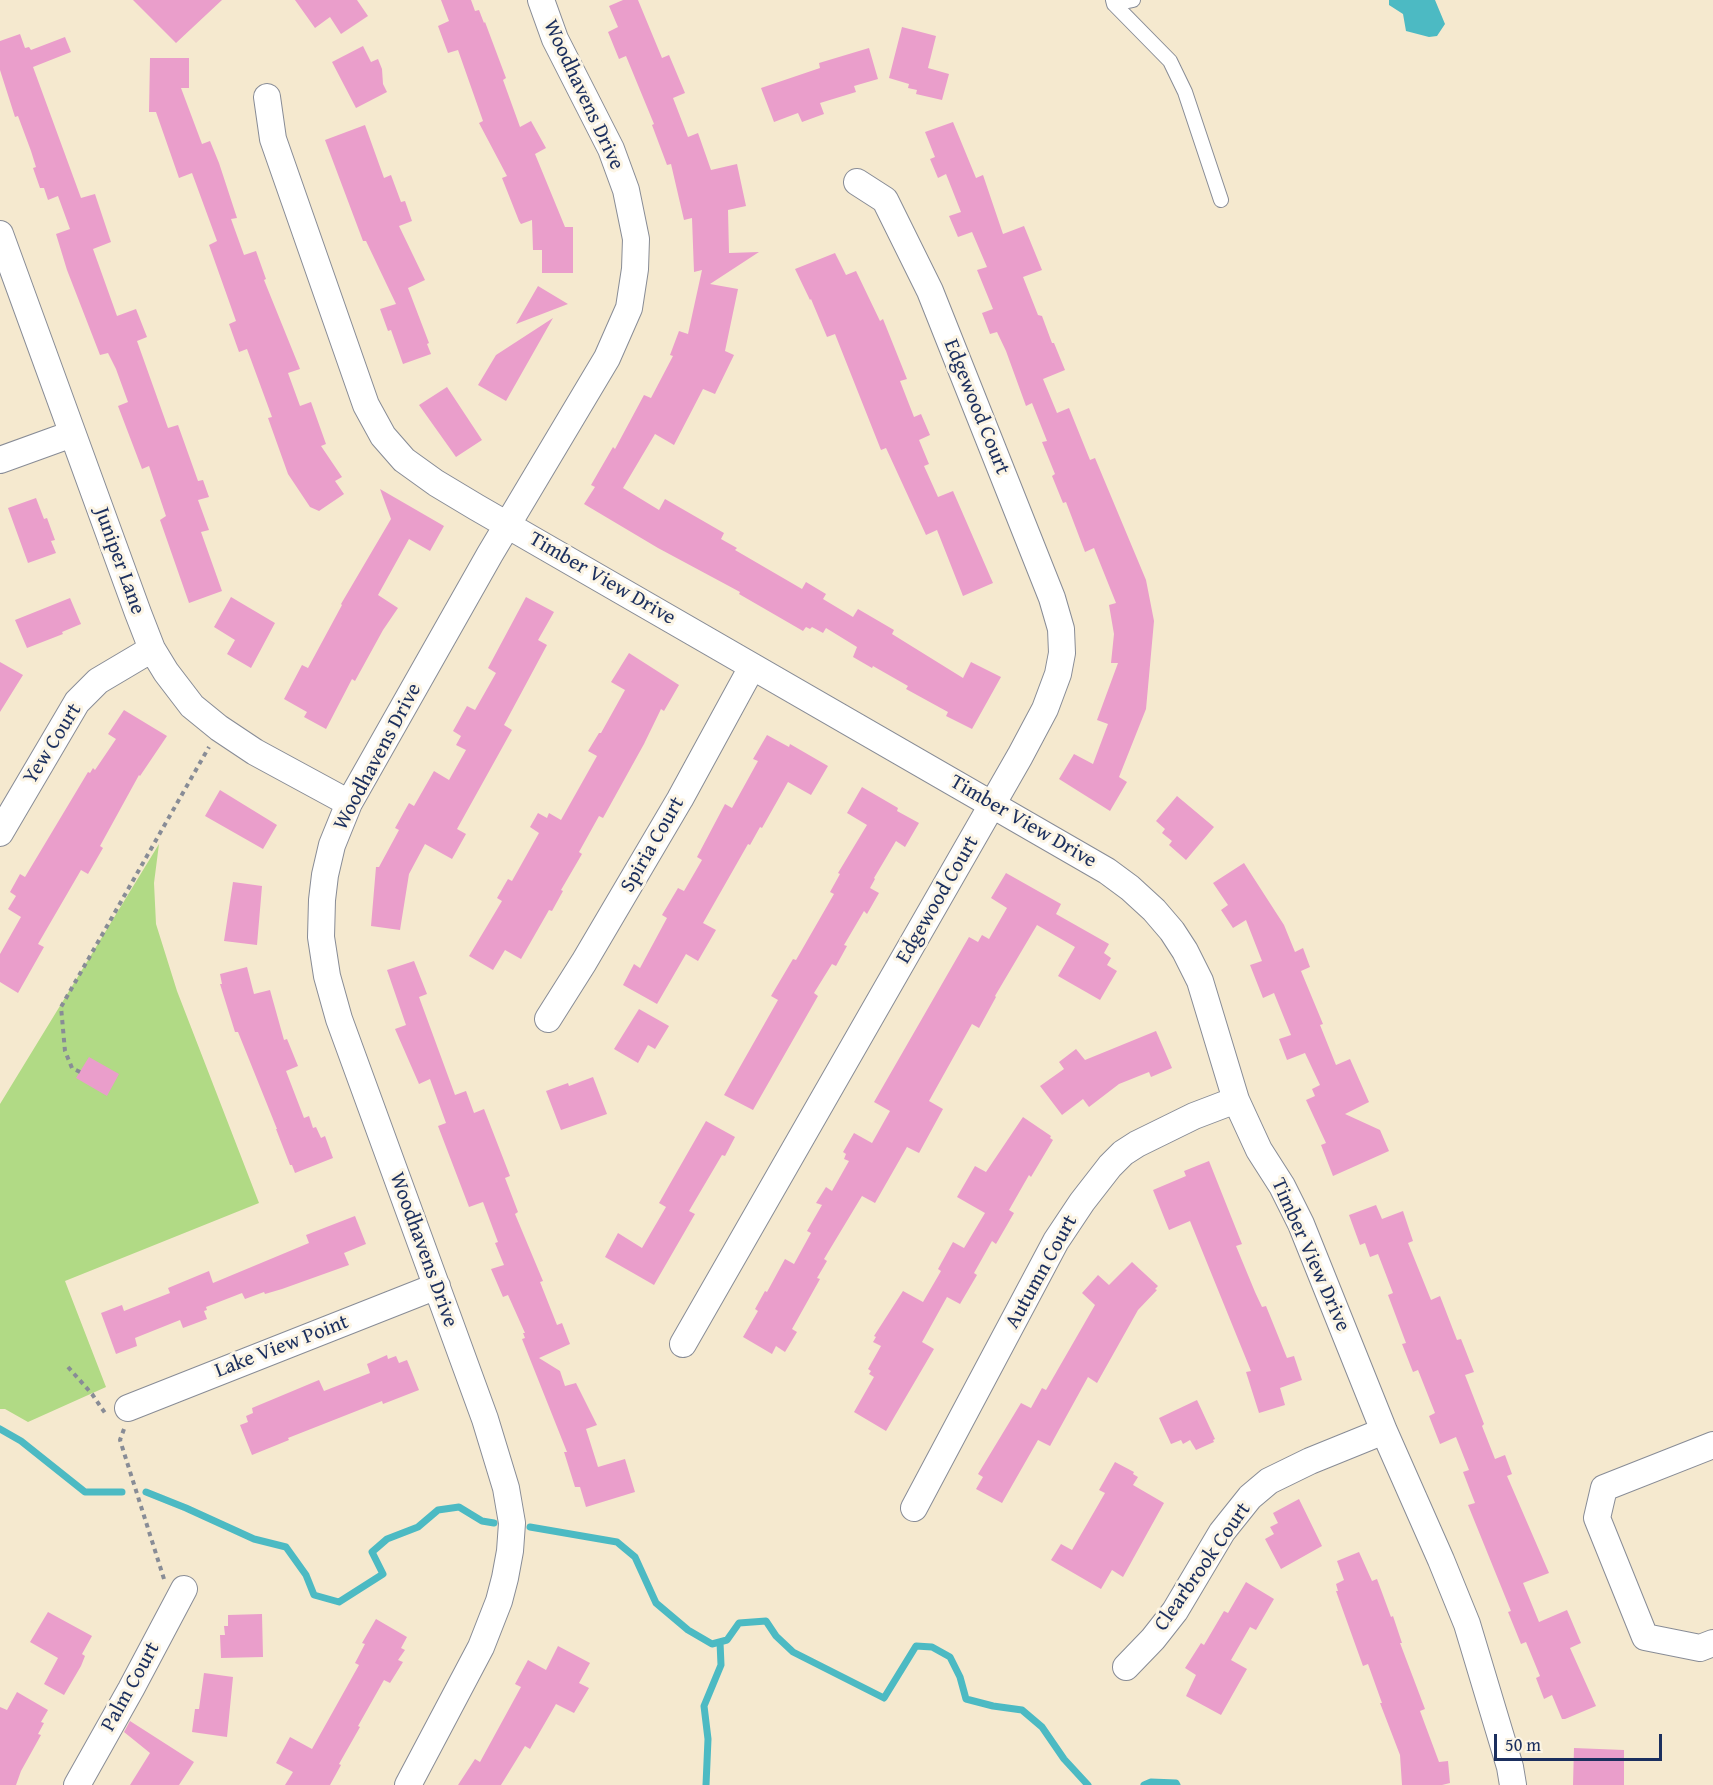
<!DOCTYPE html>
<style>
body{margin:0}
#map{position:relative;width:1713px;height:1785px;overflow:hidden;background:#f5e9cf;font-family:"Gentium Book Plus",serif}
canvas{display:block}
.scale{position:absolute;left:1494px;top:1734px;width:168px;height:27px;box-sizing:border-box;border:3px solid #1b2f5e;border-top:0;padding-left:8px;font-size:18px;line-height:21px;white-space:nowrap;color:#1b2f5e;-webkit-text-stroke:4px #fcf5e5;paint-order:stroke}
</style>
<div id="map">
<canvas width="1713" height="1785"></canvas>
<div class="scale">50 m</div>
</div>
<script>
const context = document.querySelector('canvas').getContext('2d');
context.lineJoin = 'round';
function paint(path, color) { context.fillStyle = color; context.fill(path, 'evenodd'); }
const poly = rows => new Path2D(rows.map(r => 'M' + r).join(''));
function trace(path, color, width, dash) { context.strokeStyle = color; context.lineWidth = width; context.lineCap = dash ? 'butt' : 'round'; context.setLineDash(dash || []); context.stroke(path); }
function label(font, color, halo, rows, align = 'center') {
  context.font = font + ' "Gentium Book Plus",serif'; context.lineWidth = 6; context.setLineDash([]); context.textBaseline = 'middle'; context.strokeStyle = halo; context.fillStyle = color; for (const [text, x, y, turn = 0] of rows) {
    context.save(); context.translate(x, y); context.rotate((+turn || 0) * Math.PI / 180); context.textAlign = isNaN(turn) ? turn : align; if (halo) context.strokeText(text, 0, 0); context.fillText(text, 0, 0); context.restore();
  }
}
const green = poly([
 [159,844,154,883,156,924,177,991,259,1203,65,1281,106,1387,28,1422,5,1409,0,1409,0,1104]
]);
const water = poly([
 [1389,0,1435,0,1445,24,1437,36,1429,37,1406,31,1403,14,1389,5]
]);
const stream = poly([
 [0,1429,21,1441,85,1492,122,1492],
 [146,1492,186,1508,254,1539,286,1547,306,1575,314,1595,339,1602,383,1574,372,1552,387,1539,418,1527,438,1510,459,1507,482,1521,494,1523],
 [530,1527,617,1542,635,1557,656,1603,688,1630,712,1644,727,1640,739,1623,766,1621,776,1636,793,1652,884,1698,916,1646,932,1647,950,1657,960,1677,966,1699,993,1706,1022,1710,1042,1727,1064,1759,1088,1785],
 [706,1785,708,1739,704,1706,721,1665,720,1642],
 [1144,1785,1151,1782,1176,1783,1177,1785]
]);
const building = poly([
 [133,0,222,0,176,43],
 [295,0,357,0,368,16,341,34,330,17,315,28],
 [441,0,471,0,475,11,479,10,484,23,485,22,506,78,503,80,520,127,531,121,546,148,535,154,565,227,573,227,573,273,542,273,542,250,533,250,532,220,521,224,519,221,502,178,507,176,479,123,483,121,458,50,448,53,438,26,449,21],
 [623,0,638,0,662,58,669,55,685,93,673,98,688,137,698,133,711,170,737,164,746,206,728,210,729,253,759,252,710,284,738,289,725,351,734,355,715,394,703,389,674,445,655,434,623,488,659,510,665,499,724,533,721,539,737,548,735,550,802,589,806,582,826,594,823,599,853,617,858,609,894,630,892,634,963,678,971,662,1001,677,972,729,946,716,948,712,906,689,908,686,873,666,872,668,853,657,857,647,826,628,823,633,812,627,810,629,806,627,803,631,739,594,740,592,658,548,584,504,595,487,591,485,613,447,615,449,644,395,651,398,673,356,670,355,679,331,688,334,702,270,694,272,692,218,684,220,671,164,667,165,652,125,654,124,626,56,619,59,608,32,618,27,609,6],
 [902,27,936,36,928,68,949,74,942,100,916,94,917,90,908,88,909,84,889,78],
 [20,34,25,48,29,47,31,50,65,37,71,52,33,67,81,198,95,194,111,242,93,249,117,316,136,309,147,337,137,341,168,428,178,425,198,481,203,480,209,497,198,500,209,530,201,532,222,591,189,603,160,520,166,516,149,466,142,469,118,406,128,402,116,369,108,353,100,355,67,270,56,234,70,229,58,196,48,200,44,188,40,188,33,168,36,167,31,151,18,116,15,117,0,70,0,41],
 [363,46,371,62,378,59,382,69,383,84,387,92,356,108,332,62],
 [869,48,878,79,854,86,856,92,820,103,824,114,802,122,798,113,774,122,761,88,820,68,819,63],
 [150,58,189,58,189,88,181,88,202,144,210,141,219,163,237,218,231,219,244,255,256,251,266,279,264,280,300,369,288,373,300,406,311,402,326,444,321,446,342,477,335,481,344,494,319,511,310,507,288,474,268,418,272,417,247,349,239,352,229,324,236,321,209,245,217,241,192,173,179,178,156,112,149,112],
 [953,122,976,178,983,175,1003,234,1024,226,1042,270,1023,277,1038,315,1042,316,1052,343,1054,343,1065,370,1043,379,1057,413,1069,408,1090,460,1095,458,1146,580,1154,621,1146,709,1119,777,1127,782,1110,811,1059,779,1074,754,1093,764,1108,724,1097,720,1118,663,1111,663,1114,634,1109,605,1116,603,1094,548,1085,552,1066,502,1063,503,1052,476,1055,474,1042,442,1047,441,1032,403,1026,406,1006,351,997,332,990,334,982,313,993,309,977,270,987,267,972,232,958,237,949,216,961,212,946,174,938,178,930,159,935,157,925,132],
 [365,125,384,178,391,175,401,202,405,201,412,221,399,226,425,280,408,288,429,343,427,344,431,354,403,364,391,330,388,331,380,309,396,304,366,241,363,241,325,140],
 [835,253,846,275,856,271,880,321,883,319,907,379,900,381,914,417,921,414,930,435,919,440,929,464,924,466,938,497,953,491,993,583,963,596,937,530,926,535,886,448,881,450,835,334,827,337,811,299,810,300,795,269],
 [538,286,568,304,516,324],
 [553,318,506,401,478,385,496,355],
 [447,387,482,440,456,457,419,405],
 [380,489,444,526,430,551,409,539,378,595,398,608,383,630,355,681,352,679,326,729,304,717,307,712,284,699,302,665,308,668,342,605,341,604,391,519],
 [36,498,44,519,47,518,55,540,51,541,56,553,28,563,8,508],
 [231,597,275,623,251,668,227,654,235,640,214,627],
 [526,597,554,612,538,640,547,645,504,725,512,730,457,829,466,834,452,859,425,844,409,874,400,930,371,926,376,867,379,867,399,830,395,828,409,803,414,806,434,771,449,780,466,750,456,745,461,736,453,731,467,706,475,710,496,673,488,668],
 [70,598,81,624,62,632,63,634,27,648,15,620],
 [629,653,679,685,664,711,661,709,644,744,603,818,599,816,579,852,582,854,561,890,563,891,552,911,549,910,521,959,505,950,493,970,469,956,502,901,497,898,508,879,512,881,539,833,530,827,538,813,547,818,549,813,561,820,597,756,588,751,599,733,601,733,625,690,611,682],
 [0,662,23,675,0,712],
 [124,710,167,736,140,776,139,775,100,846,103,848,88,874,81,870,38,944,44,947,18,993,0,982,0,954,21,917,8,909,16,896,10,892,20,874,25,877,88,772,90,773,93,768,95,770,116,739,108,734],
 [767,735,789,747,790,744,828,766,811,795,788,782,762,828,760,827,750,845,748,844,703,923,716,930,698,961,686,954,657,1004,623,985,634,964,640,968,667,918,662,915,678,888,684,891,702,860,697,857,725,804,732,808,758,761,753,759],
 [862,787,898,808,897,811,919,823,905,847,896,841,874,878,875,879,870,888,879,893,867,914,864,911,844,945,847,946,836,966,832,964,814,993,818,996,753,1110,724,1095,778,1000,771,996,793,959,796,960,834,894,830,892,840,874,838,873,867,825,847,813],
 [220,790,277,825,263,849,205,816],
 [1177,796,1214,827,1186,860,1169,845,1172,841,1162,833,1165,829,1156,821],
 [1244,863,1284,925,1295,952,1303,948,1310,967,1301,971,1323,1024,1320,1025,1336,1065,1350,1059,1369,1102,1345,1114,1380,1130,1389,1151,1333,1176,1321,1145,1326,1143,1306,1100,1315,1096,1312,1089,1320,1085,1305,1053,1287,1060,1279,1039,1291,1035,1274,993,1263,998,1250,965,1262,961,1246,920,1233,928,1221,910,1228,905,1213,883],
 [1006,873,1061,904,1056,914,1109,944,1104,953,1111,958,1107,965,1117,971,1100,1000,1058,976,1075,947,1037,925,995,996,996,997,979,1028,972,1024,929,1101,943,1109,919,1153,907,1147,875,1203,862,1196,824,1259,827,1261,817,1278,820,1279,792,1329,797,1332,785,1352,776,1346,772,1354,743,1337,758,1311,755,1309,765,1291,767,1292,785,1259,794,1264,811,1233,807,1231,822,1205,816,1203,826,1187,832,1191,849,1161,844,1159,846,1154,843,1152,854,1133,872,1143,890,1111,874,1102,969,937,978,942,982,935,989,939,1007,908,991,898],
 [233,882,262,886,257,945,224,941],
 [414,961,427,994,419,997,455,1095,466,1091,474,1113,484,1109,510,1176,505,1178,518,1212,515,1214,543,1281,540,1282,557,1325,562,1323,570,1344,539,1358,560,1371,565,1386,576,1383,597,1425,586,1429,598,1467,625,1459,635,1492,586,1507,580,1487,575,1487,564,1452,567,1452,522,1339,525,1338,523,1333,525,1333,508,1295,503,1297,491,1269,504,1265,495,1243,498,1242,483,1202,469,1207,438,1126,446,1123,430,1079,419,1084,395,1029,406,1025,387,970],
 [247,967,254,994,270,990,284,1040,287,1039,298,1066,286,1071,304,1118,309,1116,313,1128,316,1127,321,1138,325,1136,333,1158,295,1173,292,1165,290,1165,276,1129,277,1129,238,1032,235,1032,220,984,222,984,220,974],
 [639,1009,669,1026,655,1049,648,1045,638,1063,614,1049],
 [1156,1031,1172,1068,1151,1077,1149,1072,1119,1084,1089,1107,1083,1099,1062,1115,1040,1086,1064,1069,1059,1062,1076,1049,1085,1060],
 [89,1057,119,1074,107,1096,76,1078],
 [593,1077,607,1114,561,1130,546,1091,568,1083,569,1086],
 [1023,1117,1051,1136,1050,1138,1053,1140,1031,1177,1029,1175,1009,1210,1014,1213,996,1244,992,1241,974,1273,977,1275,960,1304,947,1297,922,1342,934,1349,886,1431,854,1412,874,1377,869,1374,871,1371,868,1369,881,1346,873,1342,876,1337,874,1336,903,1291,923,1302,941,1271,938,1269,953,1242,964,1248,985,1213,957,1197,975,1166,986,1172],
 [706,1121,735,1137,725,1156,722,1155,689,1211,695,1214,654,1285,605,1257,618,1233,642,1248,666,1207,659,1203],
 [1209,1161,1242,1244,1236,1246,1255,1292,1262,1307,1266,1306,1287,1358,1294,1356,1302,1380,1280,1388,1285,1405,1259,1413,1246,1372,1251,1371,1190,1221,1169,1230,1153,1190,1186,1176,1184,1171],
 [1376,1205,1382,1219,1403,1211,1413,1241,1408,1243,1431,1300,1440,1296,1457,1340,1461,1339,1474,1372,1465,1375,1484,1424,1482,1426,1495,1459,1505,1455,1512,1474,1507,1476,1549,1573,1523,1583,1539,1622,1567,1610,1581,1643,1570,1648,1596,1706,1565,1719,1562,1719,1552,1695,1544,1699,1536,1678,1540,1676,1526,1642,1521,1644,1508,1612,1511,1611,1468,1505,1475,1503,1463,1472,1469,1470,1456,1437,1440,1444,1429,1416,1435,1413,1418,1370,1413,1372,1402,1344,1406,1343,1388,1295,1393,1293,1378,1254,1370,1257,1365,1243,1360,1245,1349,1215],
 [355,1216,366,1244,344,1253,349,1265,282,1289,265,1294,264,1292,245,1299,242,1293,206,1307,207,1310,204,1311,207,1319,183,1328,180,1320,135,1338,137,1346,116,1354,101,1313,122,1305,124,1311,170,1293,168,1288,209,1271,213,1283,309,1243,306,1235],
 [1132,1262,1158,1286,1155,1289,1157,1290,1138,1310,1097,1383,1088,1377,1050,1446,1038,1440,1002,1503,976,1489,983,1477,978,1474,1021,1403,1031,1408,1042,1388,1046,1390,1095,1305,1082,1293,1098,1275,1109,1285],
 [387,1355,388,1359,396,1356,399,1363,407,1360,419,1390,383,1404,382,1401,288,1438,289,1440,252,1455,240,1425,248,1422,246,1416,253,1413,252,1408,319,1380,324,1391,370,1373,367,1364],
 [1197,1400,1215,1439,1213,1440,1214,1442,1196,1450,1190,1440,1183,1444,1181,1440,1171,1444,1159,1418],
 [1115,1462,1134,1472,1133,1474,1138,1477,1133,1485,1164,1503,1123,1577,1112,1570,1101,1589,1051,1560,1061,1544,1072,1550,1105,1493,1099,1490],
 [1299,1499,1322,1546,1281,1569,1265,1539,1274,1534,1270,1527,1278,1523,1273,1513],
 [1359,1552,1372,1581,1377,1579,1391,1617,1393,1616,1402,1643,1400,1643,1425,1709,1420,1711,1439,1762,1448,1761,1450,1783,1442,1785,1402,1785,1400,1755,1380,1703,1382,1703,1368,1664,1363,1666,1336,1591,1338,1591,1336,1584,1344,1580,1337,1561],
 [1246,1582,1274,1599,1256,1630,1250,1627,1231,1660,1247,1669,1221,1715,1186,1696,1196,1675,1185,1668,1201,1643,1204,1645,1224,1611,1228,1613],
 [48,1612,92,1636,82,1654,85,1656,81,1666,64,1695,44,1684,58,1658,30,1642],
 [262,1614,263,1657,221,1658,220,1635,225,1635,224,1626,228,1626,228,1615],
 [376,1619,407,1637,401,1648,405,1650,398,1660,403,1662,390,1683,384,1680,358,1726,360,1727,339,1764,341,1765,330,1785,285,1785,293,1772,276,1763,290,1737,312,1749,359,1665,355,1663,365,1644,362,1643],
 [558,1646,590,1663,579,1683,589,1688,574,1713,556,1704,530,1749,525,1746,501,1785,458,1785,475,1759,480,1762,521,1687,515,1684,528,1660,546,1670],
 [204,1673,233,1677,227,1737,192,1732,195,1709,199,1709],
 [17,1692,48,1710,41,1722,44,1723,38,1734,41,1735,21,1771,16,1785,0,1785,0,1707,7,1710],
 [130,1721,194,1762,179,1785,130,1785,150,1753,124,1732],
 [1574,1748,1624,1750,1624,1785,1573,1785]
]);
const path = poly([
 [80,1072,72,1068,65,1051,61,1007,209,747],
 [68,1367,92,1394,105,1413],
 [124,1429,120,1440,164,1579]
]);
const service = poly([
 [1113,0,1114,4,1170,61,1185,92,1221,200],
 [1114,4,1133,0]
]);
const minor = poly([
 [267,97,273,139,366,405,383,436,404,460,436,483,476,507,1107,871,1130,888,1154,910,1172,931,1185,951,1200,981,1236,1100,1259,1150,1282,1186,1301,1224,1384,1431,1441,1560,1467,1624,1510,1767,1513,1785],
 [0,234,138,613,152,649,166,672,192,706,219,728,255,752,349,803],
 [0,460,72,434],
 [0,833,77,702,98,681,152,649],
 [548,1019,584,962,680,799,752,667],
 [683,1344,1020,756,1045,709,1058,674,1062,653,1061,629,1052,598,930,291,885,200,857,182],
 [128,1408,437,1286],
 [1713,1445,1604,1488,1597,1518,1645,1637,1700,1648,1713,1643],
 [914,1508,1056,1241,1082,1202,1110,1166,1123,1153,1137,1144,1194,1116,1236,1100],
 [1126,1667,1153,1639,1175,1611,1222,1532,1250,1497,1269,1481,1310,1461,1384,1431],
 [77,1785,131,1689,184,1589],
 [408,1785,481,1647,499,1601,505,1578,510,1551,512,1523,506,1488,485,1419,339,1019,327,976,321,937,322,900,325,875,332,845,349,803,490,554,607,358,629,308,635,269,636,239,626,190,611,149,555,39,541,0]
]);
const streetNames = [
 ["Woodhavens Drive",583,95,65],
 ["Edgewood Court",976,407,68],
 ["Juniper Lane",119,561,70],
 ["Timber View Drive",602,579,30],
 ["Yew Court",53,744,-58],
 ["Woodhavens Drive",378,757,-62],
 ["Timber View Drive",1023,822,30],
 ["Spiria Court",653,845,-60],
 ["Edgewood Court",938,900,-60],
 ["Woodhavens Drive",423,1250,70],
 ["Timber View Drive",1310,1255,66],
 ["Autumn Court",1042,1272,-61],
 ["Lake View Point",282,1347,-21],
 ["Clearbrook Court",1203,1567,-55],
 ["Palm Court",131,1687,-61]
];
paint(green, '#b1da85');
paint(water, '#4cbac3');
trace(stream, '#4cbac3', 7);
paint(building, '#ea9ecb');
trace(service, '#888c96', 16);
trace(minor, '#888c96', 28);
trace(path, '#888c96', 4, [4.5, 4.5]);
trace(service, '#fff', 14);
trace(minor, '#fff', 26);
label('21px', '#1b2f5e', '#fcf5e5', streetNames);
</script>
